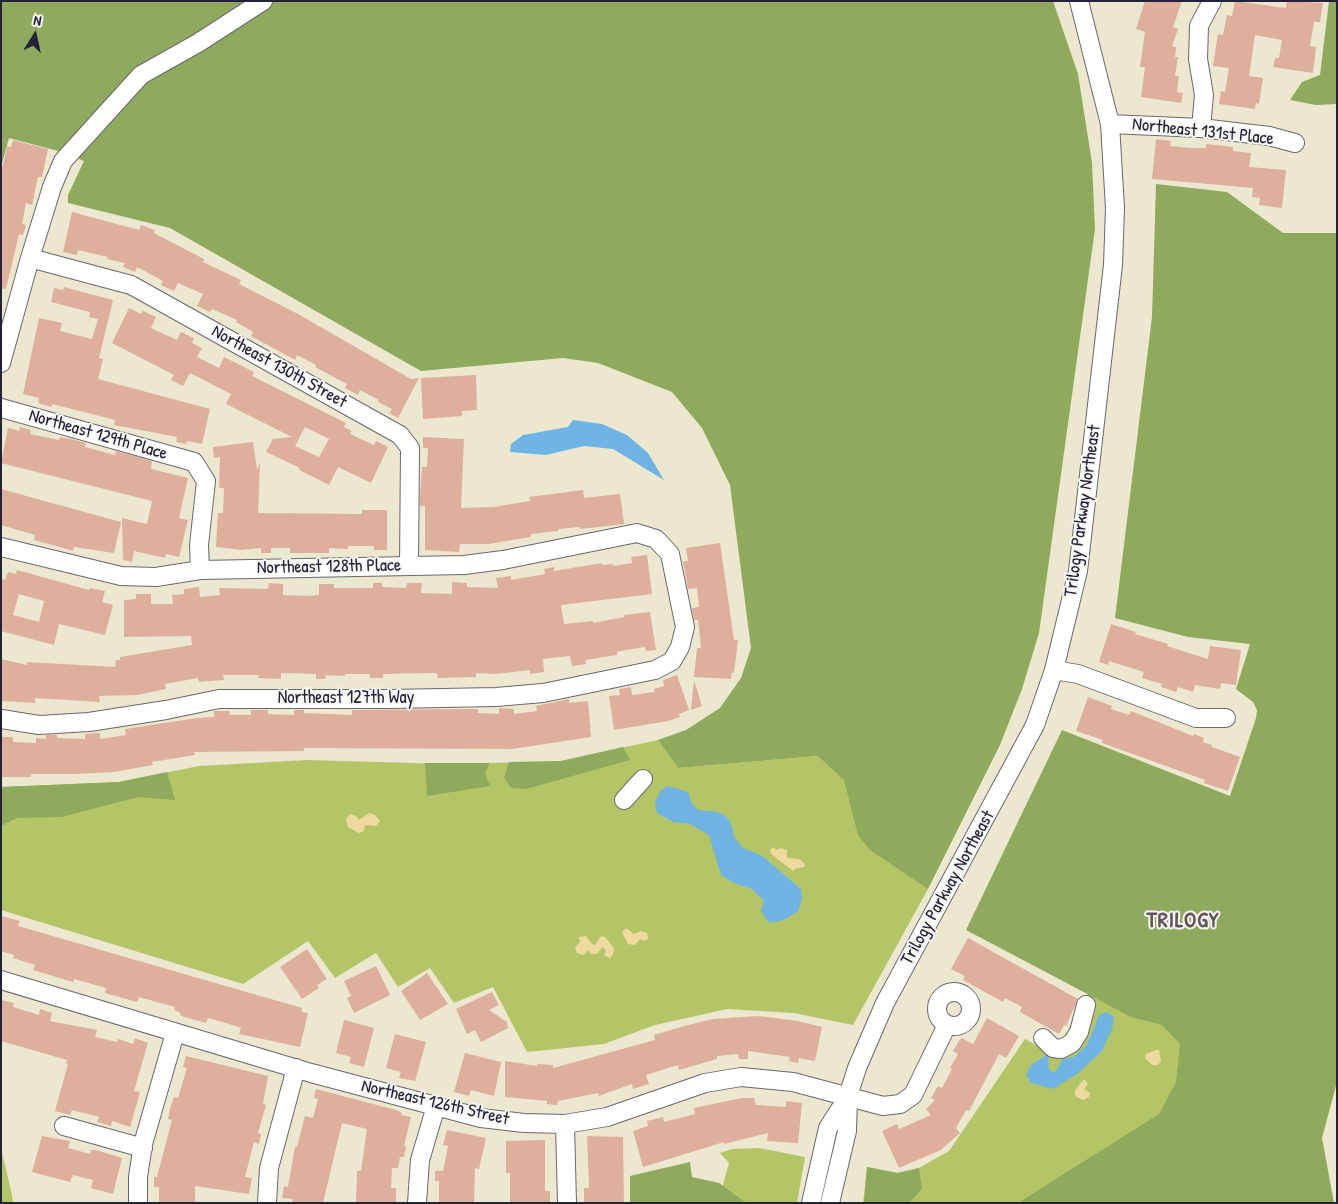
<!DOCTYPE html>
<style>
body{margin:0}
#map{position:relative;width:1338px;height:1204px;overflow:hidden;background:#ece8cf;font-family:"Patrick Hand",sans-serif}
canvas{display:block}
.frame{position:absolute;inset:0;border:2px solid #22223b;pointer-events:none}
.north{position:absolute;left:10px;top:10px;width:50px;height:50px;-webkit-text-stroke:4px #f6f6f2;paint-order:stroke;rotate:10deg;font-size:14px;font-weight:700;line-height:20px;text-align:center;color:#22223b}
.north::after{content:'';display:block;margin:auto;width:18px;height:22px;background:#22223b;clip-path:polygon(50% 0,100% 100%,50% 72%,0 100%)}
</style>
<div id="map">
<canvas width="1338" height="1204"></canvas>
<div class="frame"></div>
<div class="north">N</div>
</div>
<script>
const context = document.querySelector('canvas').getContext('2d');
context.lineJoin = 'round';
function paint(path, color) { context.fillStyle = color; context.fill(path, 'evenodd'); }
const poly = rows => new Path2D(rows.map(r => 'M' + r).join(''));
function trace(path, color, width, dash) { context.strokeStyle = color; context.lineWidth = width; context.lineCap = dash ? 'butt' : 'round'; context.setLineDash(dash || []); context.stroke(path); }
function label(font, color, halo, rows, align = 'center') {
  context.font = font + ' "Patrick Hand",sans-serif'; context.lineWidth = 4; context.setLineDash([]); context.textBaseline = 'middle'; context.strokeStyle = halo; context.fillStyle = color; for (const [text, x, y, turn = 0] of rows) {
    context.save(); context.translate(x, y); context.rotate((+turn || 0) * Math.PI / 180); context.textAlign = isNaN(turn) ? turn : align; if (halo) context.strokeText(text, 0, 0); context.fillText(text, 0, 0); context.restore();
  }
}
const green = poly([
 [658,740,678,768,818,756,889,777,928,889,853,1025,794,1013,727,1009,655,1025,604,1044,527,1052,493,987,454,1003,430,968,398,987,376,953,335,978,308,941,243,984,1,910,1,787,119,782,199,766,307,760,449,764,561,761],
 [1093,969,1243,1044,1084,1203,863,1203,867,1167,898,1173,919,1168,949,1151,1025,1039,1045,1050,1062,1041,1088,993],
 [1,1148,12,1195,13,1203,1,1203],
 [759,1148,805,1157,797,1203,718,1203,729,1163,720,1153,732,1149]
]);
const forest = poly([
 [1,1,1053,1,1078,74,1092,163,1095,229,1039,633,1022,689,1000,745,928,889,870,850,858,835,844,780,818,756,678,768,658,740,686,730,720,708,741,678,751,648,730,485,702,428,672,392,598,363,563,358,421,371,170,228,68,203,68,195,84,161,58,151,9,138,1,167],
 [1329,1,1337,1,1337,104,1316,105,1290,100,1302,82,1320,75],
 [1156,184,1227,192,1283,233,1337,233,1337,1082,1322,1138,1334,1203,1018,1203,1159,1114,1176,1082,1180,1044,1162,1025,1131,1017,966,930,1062,730,1230,796,1256,718,1257,710,1253,702,1236,689,1250,644,1188,637,1115,618,1152,317],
 [623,747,630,760,526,789,511,788,504,778,509,762,561,761],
 [425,763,490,763,485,773,490,786,427,796],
 [167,772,175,800,138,797,62,817,17,818,1,826,1,787,119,782],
 [690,1162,692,1177,719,1183,746,1203,630,1203,630,1176],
 [867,1167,897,1173,919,1168,922,1189,909,1203,864,1203]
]);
const sand = poly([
 [369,813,375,815,380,821,376,826,365,825,364,831,359,833,348,827,346,819,350,814,356,816,359,820],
 [773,847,777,850,780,848,787,850,787,858,799,859,805,864,804,867,797,868,793,871,771,854,770,850],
 [626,928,634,934,641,931,647,933,648,939,644,941,640,939,635,945,628,944,622,932],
 [586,936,592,944,595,945,601,936,605,937,614,948,613,955,610,958,607,957,604,955,606,950,602,947,597,954,591,954,588,950,584,955,577,953,575,947,580,942,579,937],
 [1156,1050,1159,1050,1161,1061,1158,1065,1152,1065,1145,1058,1146,1054],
 [1084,1079,1088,1084,1084,1089,1090,1093,1089,1097,1083,1100,1075,1096,1075,1090]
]);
const water = poly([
 [573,420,602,424,627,435,648,453,664,480,613,449,584,446,546,455,510,452,511,444,523,435,568,427],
 [668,786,688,792,692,804,698,810,717,812,727,817,732,826,734,837,743,848,761,855,801,889,802,899,798,911,784,920,769,923,761,911,764,901,752,889,734,883,721,875,709,835,690,824,673,822,657,813,655,802,661,790],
 [1107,1012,1114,1017,1112,1029,1102,1051,1077,1074,1053,1089,1031,1083,1026,1075,1031,1065,1048,1054,1049,1068,1052,1072,1056,1071,1063,1059,1074,1057,1087,1045,1099,1015]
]);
const building = poly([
 [1145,1,1182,1,1173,27,1178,29,1172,46,1176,47,1175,57,1178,57,1175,76,1179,76,1177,92,1183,93,1181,103,1141,97,1145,67,1140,67,1145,32,1136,29],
 [1235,1,1286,8,1287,1,1323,3,1320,22,1314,22,1310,46,1316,47,1313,73,1273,67,1275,58,1279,58,1282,40,1255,35,1249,76,1263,78,1259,104,1256,103,1255,109,1219,104,1221,91,1225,92,1229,68,1213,66,1218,34,1223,35,1227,15,1232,16],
 [1156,139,1171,141,1170,146,1191,148,1206,148,1206,144,1233,147,1233,151,1251,153,1249,167,1286,170,1282,208,1259,205,1260,198,1252,197,1253,188,1152,179],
 [13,140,48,149,42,177,38,177,32,205,26,203,22,224,26,225,23,235,19,234,6,289,1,288,1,173,7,147,11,147],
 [72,212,139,230,141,225,155,230,154,233,204,259,203,262,241,280,239,284,298,314,392,368,411,379,419,378,398,418,389,413,392,409,378,402,379,400,360,390,358,395,345,388,347,384,315,367,316,365,297,355,295,360,251,336,253,332,236,322,237,320,212,309,210,312,197,306,203,294,178,283,174,291,161,285,163,281,137,267,135,272,123,267,125,263,107,259,108,257,78,250,77,255,63,252],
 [64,287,113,300,99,358,103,359,98,379,210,409,202,444,187,441,186,444,176,442,177,437,114,425,115,420,52,404,52,407,38,403,39,398,23,394,39,318,62,323,60,331,92,339,98,319,89,317,90,312,51,302,54,288,63,290],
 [129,308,141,314,143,311,156,317,151,328,177,340,181,332,194,338,192,343,202,348,197,357,219,368,224,357,254,372,252,376,346,423,344,427,352,431,350,434,374,445,376,441,388,447,371,483,338,467,329,485,299,470,300,468,266,452,273,439,292,437,226,404,231,394,190,373,183,386,171,380,174,375,112,343],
 [305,427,329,439,319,457,295,446],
 [476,375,477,410,462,411,462,416,423,419,421,378],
 [20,427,31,430,30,434,59,440,60,437,71,439,86,443,85,447,115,455,116,451,152,461,151,469,188,478,179,518,188,520,179,557,166,554,165,558,134,551,132,562,123,560,122,518,147,524,152,501,1,463,8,428,19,431],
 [423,437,464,439,461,508,493,507,530,501,529,497,583,490,584,498,620,494,624,524,580,529,580,527,558,529,558,531,531,534,531,537,489,544,460,544,459,552,425,550,425,506,420,506,420,496,422,467,427,467,428,448,423,448],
 [253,442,257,470,260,463,258,513,362,514,362,510,387,510,387,550,374,550,374,546,348,546,348,549,329,548,329,553,290,553,290,548,271,548,271,553,261,553,261,548,242,550,216,547,218,513,223,513,224,488,219,488,220,457,214,458,213,447],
 [1,489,121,522,114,553,74,547,73,551,63,548,34,540,35,535,1,525],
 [720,543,734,640,738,640,734,673,732,672,731,679,694,677,697,648,701,648,698,620,694,620,692,608,699,607,697,588,688,589,683,561,688,561,686,548],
 [647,555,652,594,561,605,564,624,593,621,593,623,624,617,624,615,650,612,656,650,646,651,645,647,626,650,617,652,617,655,585,660,586,664,572,666,570,656,543,659,544,672,530,674,530,670,496,674,476,673,476,677,438,678,437,673,383,674,383,678,370,678,370,674,345,674,345,676,326,675,325,679,316,679,316,674,281,673,281,679,258,678,259,675,223,675,224,680,199,682,198,678,165,684,166,689,137,695,99,696,100,702,35,698,35,703,1,701,1,659,27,665,27,662,115,667,116,660,120,660,120,657,192,645,191,636,124,637,124,600,136,599,136,594,151,594,151,604,173,604,172,595,184,594,184,589,199,587,200,597,220,595,219,588,268,589,269,583,283,584,283,595,307,596,319,595,319,584,334,584,334,588,373,588,373,583,382,583,382,587,406,588,407,583,422,583,421,593,452,594,452,582,467,583,467,587,498,588,496,578,511,576,511,580,534,576,545,574,544,569,554,567,554,571,602,563,602,565,613,564,613,566,632,563,631,557],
 [17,570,89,590,90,588,105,591,102,602,113,605,105,635,59,624,54,645,1,631,1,579,5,580,8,572,16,574],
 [19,594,44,601,39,622,13,615],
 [1111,624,1136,632,1135,634,1168,644,1167,646,1208,659,1210,646,1241,650,1236,685,1221,683,1220,689,1195,685,1193,692,1178,687,1176,692,1161,687,1162,684,1142,678,1144,672,1109,661,1108,665,1099,662],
 [677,675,689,710,679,714,680,717,668,721,614,730,609,696,620,695,619,689,631,687,632,695,655,692,654,689,664,686,663,680],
 [694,680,702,706,691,710],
 [1088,697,1112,706,1111,709,1129,715,1131,711,1193,736,1194,734,1204,738,1203,742,1212,745,1212,747,1240,757,1228,791,1204,783,1205,780,1102,743,1103,740,1076,731],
 [569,699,569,703,588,701,591,737,512,749,304,748,304,751,194,752,195,755,152,762,153,765,114,772,78,774,31,774,31,777,1,777,1,737,13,737,13,742,36,743,36,738,46,739,46,735,57,735,57,738,85,739,85,734,100,733,100,739,126,735,125,729,197,718,214,717,214,711,229,711,230,715,251,715,251,710,268,710,268,714,294,715,294,710,304,710,304,713,352,715,352,710,467,709,478,709,478,713,499,714,499,708,514,709,514,714,537,711,536,706],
 [1,916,20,921,18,926,302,1008,302,1012,308,1013,300,1047,239,1034,241,1028,226,1023,208,1018,206,1023,181,1016,179,1012,174,1010,175,1007,139,997,137,1002,105,993,106,988,74,979,73,982,33,970,35,965,13,958,14,955,1,951],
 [968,938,1078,999,1066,1026,1064,1025,1059,1034,1020,1012,1022,1007,1005,998,1003,1002,963,980,965,976,951,969],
 [307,949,327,979,317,985,319,988,302,999,280,967],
 [376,966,390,995,354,1013,347,998,351,996,344,981],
 [427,973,448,1004,420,1020,401,991],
 [492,992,499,1005,489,1010,507,1022,508,1028,481,1042,475,1030,467,1034,456,1009],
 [1,1000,14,1003,13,1007,39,1015,40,1009,52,1013,50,1021,97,1030,95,1037,117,1042,118,1039,133,1044,135,1038,148,1043,134,1091,140,1092,130,1127,112,1121,111,1126,97,1122,99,1117,72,1110,70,1115,55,1111,68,1064,66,1063,67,1060,1,1041],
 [758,1016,798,1021,822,1027,815,1061,799,1058,798,1063,789,1061,790,1057,748,1051,748,1059,739,1059,738,1054,717,1056,717,1059,679,1070,678,1065,646,1075,649,1084,633,1089,632,1084,599,1096,598,1093,558,1101,557,1105,547,1104,547,1101,505,1097,505,1061,537,1066,537,1064,553,1065,553,1068,655,1040,654,1035,684,1026,713,1019],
 [987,1018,1019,1036,1006,1058,999,1054,969,1111,966,1110,956,1128,960,1133,941,1150,899,1168,882,1131,897,1124,899,1129,931,1115,926,1109,935,1100,931,1098,938,1086,942,1088,952,1069,950,1068,958,1054,953,1051,959,1041,962,1038,973,1044],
 [344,1020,374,1028,364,1067,349,1063,351,1057,336,1053],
 [395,1034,426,1042,415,1081,399,1078,401,1072,386,1068],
 [465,1053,501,1062,494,1096,471,1090,469,1096,454,1092],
 [186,1056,268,1076,263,1104,266,1105,258,1133,261,1134,259,1144,254,1142,245,1177,252,1178,249,1194,195,1186,195,1202,159,1203,159,1187,154,1187,154,1177,157,1177,172,1120,168,1119,170,1109,174,1097,178,1098,187,1068,183,1067],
 [316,1089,396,1110,402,1113,401,1115,411,1117,404,1146,406,1146,404,1157,400,1157,398,1168,392,1168,391,1188,396,1188,396,1203,356,1203,357,1171,361,1171,367,1129,342,1123,323,1203,292,1203,293,1199,282,1198,284,1186,288,1187,295,1147,297,1147,305,1116,313,1118,318,1099,314,1098],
 [742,1098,754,1098,756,1105,786,1107,786,1101,802,1103,798,1143,767,1141,768,1133,724,1144,724,1142,643,1167,633,1131,648,1126,647,1121,663,1117,664,1122,695,1114,694,1108],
 [447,1130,486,1138,479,1169,475,1168,474,1203,439,1203,439,1181,435,1181,435,1171,443,1171,448,1146,443,1145],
 [42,1136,70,1141,68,1148,90,1154,91,1150,96,1150,122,1158,113,1194,91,1188,93,1180,73,1175,70,1182,32,1172],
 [587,1136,623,1137,624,1203,584,1203,584,1188,589,1188],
 [545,1140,545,1191,550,1191,550,1203,510,1203,510,1173,506,1173,506,1141]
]);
const minor = poly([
 [1110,124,1201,128,1269,136,1295,143],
 [1201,128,1204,95,1198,59,1199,26,1212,1],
 [30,258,131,285,400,435,410,448,409,566],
 [1,363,30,258,52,187,63,161,141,75,198,43,263,1],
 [1,408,194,462,206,481,199,545,200,570],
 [1,547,121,576,156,577,200,570,464,565,503,560,637,533,656,539,670,554,685,627,680,647,672,661,655,670,543,693,496,697,389,699,219,699,166,710,89,722,39,725,1,719],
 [1054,670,1078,674,1196,718,1226,718],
 [624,800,643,779],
 [1,980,311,1073,481,1118,524,1123,565,1124,607,1117,705,1083,741,1077,793,1082,883,1106,900,1104,913,1095,947,1025],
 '937 1009a17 17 0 1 1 34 0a17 17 0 1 1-34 0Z',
 [1043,1038,1053,1048,1061,1049,1072,1043,1079,1032,1086,1005],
 [565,1124,567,1203],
 [64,1126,143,1148],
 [138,1203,138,1177,143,1144,175,1033],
 [267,1203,269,1168,296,1068],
 [417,1203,420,1160,436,1106],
 [811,1203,828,1128,848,1097],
 [830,1203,847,1131,848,1096,857,1068,885,1003,1035,725,1054,670,1078,571,1113,265,1115,208,1110,124,1079,1]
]);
const streetNames = [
 ["Northeast 131st Place",1203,132,6],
 ["Northeast 130th Street",279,367,29],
 ["Northeast 129th Place",98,435,16],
 ["Trilogy Parkway Northeast",1083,511,-82],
 ["Northeast 128th Place",329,567,-1],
 ["Northeast 127th Way",346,698],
 ["Trilogy Parkway Northeast",948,888,-61],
 ["Northeast 126th Street",435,1103,13]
];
const districtNames = [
 ["TRILOGY",1183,921]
];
paint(green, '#b4c568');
paint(forest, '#8faa5c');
paint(sand, '#eeda9e');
paint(water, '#70b3e5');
paint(building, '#deaf9d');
trace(minor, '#69676f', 20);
trace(minor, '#fff', 18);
label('18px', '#22223b', '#f6f6f2', streetNames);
context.letterSpacing = '1px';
label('bold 22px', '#64535d', '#f6f6f2', districtNames);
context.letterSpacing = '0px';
</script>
